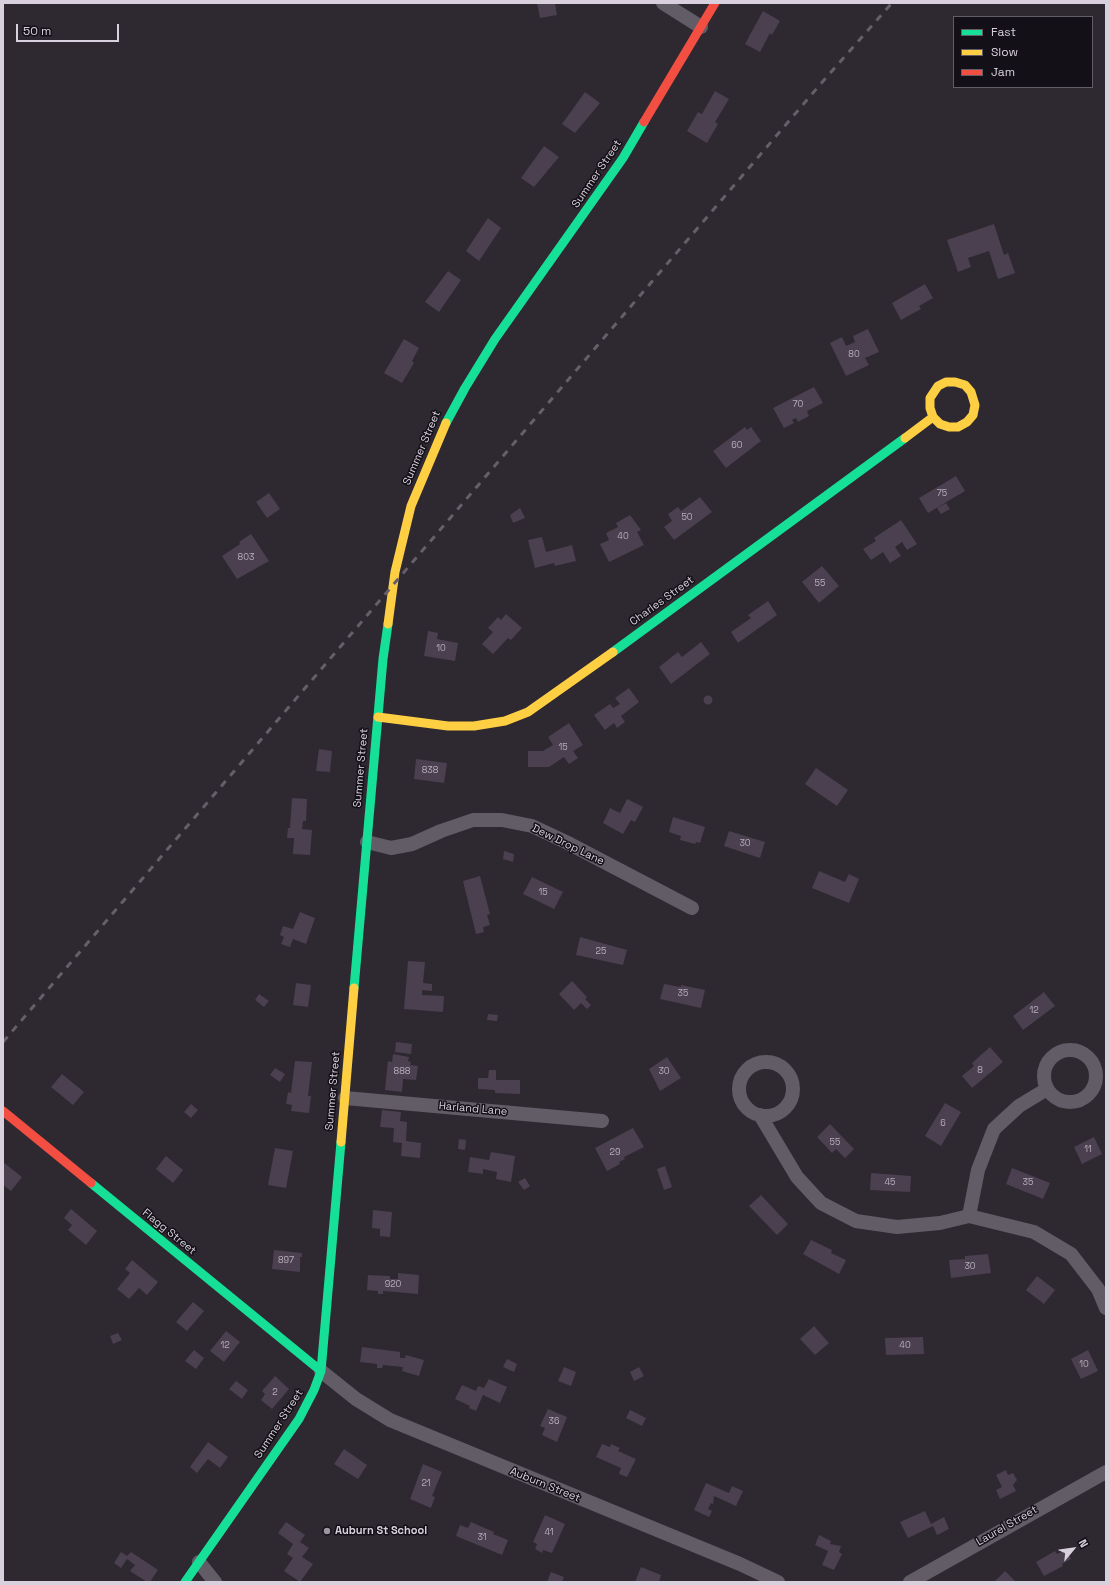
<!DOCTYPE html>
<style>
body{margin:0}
#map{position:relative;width:1109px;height:1585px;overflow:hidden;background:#2e2831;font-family:"Space Grotesk",sans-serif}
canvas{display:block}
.frame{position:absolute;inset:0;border:4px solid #d8d1dd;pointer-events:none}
.legend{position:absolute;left:953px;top:16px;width:140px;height:72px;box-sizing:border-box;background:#141017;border:1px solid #625d66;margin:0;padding:5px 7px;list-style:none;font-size:12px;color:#d8d1dd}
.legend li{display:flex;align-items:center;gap:8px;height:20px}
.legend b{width:20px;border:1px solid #625d66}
.north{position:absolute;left:1053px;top:1529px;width:40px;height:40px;-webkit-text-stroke:3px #141017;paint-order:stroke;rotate:61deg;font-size:11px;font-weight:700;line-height:16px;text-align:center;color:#d8d1dd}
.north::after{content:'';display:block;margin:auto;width:14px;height:18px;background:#d8d1dd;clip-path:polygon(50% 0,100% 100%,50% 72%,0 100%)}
.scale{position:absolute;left:16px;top:24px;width:103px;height:18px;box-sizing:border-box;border:2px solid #d8d1dd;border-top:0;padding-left:5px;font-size:12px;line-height:14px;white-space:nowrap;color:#d8d1dd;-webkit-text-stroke:3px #141017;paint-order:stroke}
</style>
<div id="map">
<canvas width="1109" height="1585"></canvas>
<div class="frame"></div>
<ul class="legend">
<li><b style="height:5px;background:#16e098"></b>Fast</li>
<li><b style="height:5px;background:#ffcf43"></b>Slow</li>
<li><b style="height:5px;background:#f24e42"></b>Jam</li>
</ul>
<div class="north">N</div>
<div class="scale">50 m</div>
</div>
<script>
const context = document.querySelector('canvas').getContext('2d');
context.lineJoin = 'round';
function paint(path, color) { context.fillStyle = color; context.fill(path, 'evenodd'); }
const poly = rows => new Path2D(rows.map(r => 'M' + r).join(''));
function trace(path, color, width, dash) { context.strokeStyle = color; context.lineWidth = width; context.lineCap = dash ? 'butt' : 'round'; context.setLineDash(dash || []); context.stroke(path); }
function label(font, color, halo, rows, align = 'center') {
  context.font = font + ' "Space Grotesk",sans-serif'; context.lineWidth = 3; context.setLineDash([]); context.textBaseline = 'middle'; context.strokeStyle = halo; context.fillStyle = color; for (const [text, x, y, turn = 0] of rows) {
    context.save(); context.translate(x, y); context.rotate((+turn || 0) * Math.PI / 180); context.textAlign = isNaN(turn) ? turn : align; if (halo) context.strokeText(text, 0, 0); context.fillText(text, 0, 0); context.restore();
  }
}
const building = poly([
 [537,3,555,3,557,15,540,18],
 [763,11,780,21,772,35,770,33,760,52,745,44],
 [715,91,729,99,715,122,718,124,707,143,687,131,698,112,702,114],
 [585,92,600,103,575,133,562,124],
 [544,146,559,157,534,187,521,178],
 [488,218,501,228,479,261,466,251],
 [994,224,1004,255,1008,253,1015,273,998,279,989,251,968,258,971,267,958,272,947,240],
 [448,271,461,280,439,312,425,302],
 [925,284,933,298,919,306,921,309,901,320,892,303],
 [868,329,879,352,865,358,869,365,846,376,830,343,842,337,846,346,855,342,853,336],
 [404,339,419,348,412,361,414,363,402,383,384,373],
 [814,387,823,403,807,411,809,416,798,422,796,418,792,420,794,423,784,428,773,408],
 [745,427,747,430,751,427,761,441,726,468,713,451],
 [956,476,965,491,928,513,919,498],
 [269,493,280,509,267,518,256,502],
 [700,497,712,512,674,540,664,527,672,521,668,514,678,507,681,511],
 [946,503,950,509,941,514,937,508],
 [520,508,525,518,513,523,510,515],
 [630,515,641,530,637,532,644,545,609,562,600,544,609,540,606,533,618,527,616,523],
 [901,520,917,544,907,550,902,542,895,547,901,556,890,563,883,552,871,560,863,549,876,541,874,538],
 [251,534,269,561,237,579,222,556,240,544,239,542],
 [542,537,546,552,572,545,576,561,555,566,554,563,535,568,528,540],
 [822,566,839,586,819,603,802,582],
 [768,601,777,615,738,643,731,632,751,618,748,615],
 [506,614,522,628,511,640,508,638,493,654,482,644,493,632,488,628,498,617,501,620],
 [428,631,438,633,437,639,458,643,455,661,424,656],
 [701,642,710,654,671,684,659,667,678,652,682,657],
 [629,688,639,702,621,716,625,722,617,728,614,723,605,730,594,715,610,704,613,708,620,704,615,698],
 '703.5 700a4.5 4.5 0 1 1 9 0a4.5 4.5 0 1 1-9 0Z',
 [569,723,583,745,573,751,578,758,569,764,564,757,549,767,528,767,528,751,543,751,553,745,548,737],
 [319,749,332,751,330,772,316,771],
 [416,759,447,763,444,783,414,779],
 [816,768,848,790,837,806,805,784],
 [292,798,307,799,306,821,303,821,302,829,312,830,310,855,293,854,294,838,287,838,288,828,290,828],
 [627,799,643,807,635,822,631,820,623,834,603,823,610,808,620,813],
 [673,817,705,827,700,843,696,842,695,844,680,840,681,836,669,832],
 [729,831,765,842,760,858,724,846],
 [504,851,514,854,513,862,503,859],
 [819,871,845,882,849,874,859,879,849,903,812,888],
 [480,876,490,914,487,915,490,925,483,927,484,932,476,934,463,881],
 [532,877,563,892,554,909,523,894],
 [300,912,315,918,306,944,293,939,290,947,281,944,284,937,280,935,283,926,293,929],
 [580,937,627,950,623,965,576,955],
 [408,961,425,962,423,983,432,984,432,991,422,990,422,995,444,996,443,1012,404,1009],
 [572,981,587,997,585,999,591,1005,587,1009,581,1003,574,1010,559,994],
 [296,983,311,985,308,1007,293,1005],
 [664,984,681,987,681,985,705,990,701,1008,660,999],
 [1044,992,1055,1006,1023,1030,1013,1016],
 [259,994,269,1001,264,1007,255,1000],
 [488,1014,498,1015,497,1021,487,1020],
 [396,1042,412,1044,411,1054,395,1052],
 [990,1047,1003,1062,972,1088,962,1076,974,1066,972,1063],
 [393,1054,409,1057,408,1061,411,1062,410,1065,418,1066,416,1080,403,1079,402,1092,385,1090,388,1061,392,1062],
 [667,1057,681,1078,660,1091,649,1069],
 [295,1061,312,1062,308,1096,311,1096,309,1113,291,1111,292,1105,286,1104,288,1092,291,1093],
 [275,1068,285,1074,280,1082,270,1075],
 [489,1070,496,1070,496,1080,520,1080,520,1094,495,1093,495,1090,478,1089,478,1078,488,1078],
 [62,1074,84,1092,73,1105,51,1087],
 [945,1103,961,1112,941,1146,925,1136],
 [191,1104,198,1110,191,1118,184,1112],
 [382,1110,401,1112,400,1121,407,1122,406,1141,421,1143,420,1158,401,1156,402,1143,393,1142,394,1128,380,1127],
 [830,1124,854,1149,845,1158,836,1149,832,1153,817,1137],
 [633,1128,644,1147,624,1157,625,1159,619,1162,620,1164,607,1171,595,1148],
 [1094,1137,1102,1154,1082,1164,1074,1147],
 [459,1139,466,1140,465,1150,458,1149],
 [275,1148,293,1151,286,1188,268,1185],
 [491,1152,515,1156,511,1182,496,1179,497,1172,483,1169,483,1174,468,1172,470,1157,489,1160],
 [166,1156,183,1170,173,1183,156,1169],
 [3,1162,22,1177,11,1191,3,1185],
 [665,1166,672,1187,664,1190,657,1169],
 [1012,1168,1050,1183,1043,1199,1006,1184],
 [871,1173,911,1176,910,1192,870,1190],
 [525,1178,530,1186,524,1190,518,1182],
 [761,1195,788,1224,777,1235,749,1206],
 [71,1209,97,1231,86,1245,68,1230,72,1225,64,1218],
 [373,1210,392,1212,390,1237,380,1236,380,1229,372,1228],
 [811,1240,832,1250,831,1253,846,1260,839,1274,803,1254],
 [274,1250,302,1253,302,1257,300,1257,300,1272,272,1269],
 [988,1254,991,1273,951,1278,949,1260,965,1259,965,1256],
 [132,1260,158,1282,147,1295,139,1288,129,1299,117,1289,130,1273,125,1269],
 [398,1273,419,1275,418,1294,383,1291,383,1294,378,1294,378,1291,367,1290,368,1275,390,1276,390,1279,398,1279],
 [1037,1276,1055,1290,1044,1304,1026,1290],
 [193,1302,204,1311,187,1331,176,1322],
 [814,1326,829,1343,815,1355,800,1339],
 [226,1331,240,1342,224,1362,210,1351],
 [118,1333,122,1340,113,1344,110,1336],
 [923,1337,924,1354,886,1355,885,1338],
 [362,1347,400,1352,400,1358,405,1358,406,1355,424,1360,419,1376,402,1371,403,1367,383,1365,382,1368,377,1368,377,1364,360,1362],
 [194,1350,204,1358,196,1369,185,1361],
 [1088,1350,1098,1371,1081,1379,1071,1359],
 [507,1359,517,1364,514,1372,503,1367],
 [564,1367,576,1372,571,1386,558,1381],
 [639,1367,644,1376,634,1381,630,1372],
 [275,1376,289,1389,272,1409,261,1400,265,1394,262,1391],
 [489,1379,507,1387,500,1403,483,1395,476,1411,469,1408,470,1406,455,1399,462,1385,476,1391,478,1386,484,1388],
 [236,1381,248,1390,242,1399,229,1389],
 [548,1409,567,1417,557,1442,542,1435,545,1428,540,1426],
 [630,1410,646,1418,642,1426,626,1418],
 [208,1442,228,1457,220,1468,208,1459,197,1473,190,1467],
 [602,1444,610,1447,611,1444,620,1448,618,1451,636,1459,627,1477,619,1474,621,1468,596,1457],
 [344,1449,367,1465,358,1479,334,1464],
 [423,1464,442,1472,432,1496,435,1497,431,1508,410,1499],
 [1006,1470,1008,1475,1013,1473,1017,1480,1013,1485,1016,1491,1000,1499,996,1490,1002,1487,996,1475],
 [706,1483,729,1493,732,1486,743,1491,736,1506,714,1496,713,1504,711,1503,708,1509,712,1511,709,1517,694,1510],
 [925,1511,931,1524,944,1517,949,1529,937,1535,933,1526,908,1538,900,1522],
 [545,1515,565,1524,552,1553,543,1550,542,1553,535,1549,537,1544,533,1542],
 [286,1522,305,1535,300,1542,309,1548,302,1557,313,1564,300,1582,284,1571,293,1558,287,1554,293,1544,278,1533],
 [471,1522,494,1532,493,1534,508,1540,502,1555,456,1536,460,1525,468,1528],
 [819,1535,831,1541,830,1544,841,1546,839,1552,842,1554,834,1570,822,1565,828,1551,815,1545],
 [1066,1550,1071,1559,1062,1564,1063,1566,1044,1576,1036,1562,1055,1551,1057,1554],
 [121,1552,127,1556,131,1552,158,1570,150,1582,147,1582,130,1571,135,1565,127,1559,121,1568,114,1563],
 [641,1567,661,1575,659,1582,635,1582],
 [1005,1571,1016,1582,994,1582],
 [551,1572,564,1577,562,1582,547,1582]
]);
const street = poly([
 [663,3,701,27],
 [367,842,391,848,412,844,441,831,473,820,502,820,532,826,566,842,692,908],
 '1044 1076a26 26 0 1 1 52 0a26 26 0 1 1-52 0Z',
 '739 1089a27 27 0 1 1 54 0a27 27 0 1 1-54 0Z',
 [345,1098,602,1121],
 [760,1115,797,1177,821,1203,856,1221,897,1227,940,1223,969,1216,1034,1232,1071,1254,1098,1289,1106,1308],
 [969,1216,978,1170,994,1129,1019,1106,1047,1089],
 [321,1371,356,1399,390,1420,740,1564,778,1582],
 [199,1562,215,1582],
 [910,1582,1106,1472]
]);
const fast = poly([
 [446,423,465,388,495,339,623,158,644,122],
 [613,652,905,438],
 [354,988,383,659,388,624],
 [91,1183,321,1371],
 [185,1582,299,1419,314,1390,321,1371,341,1142]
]);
const slow = poly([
 [905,438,933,417,940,424,949,427,958,427,967,422,973,415,975,405,971,392,965,385,955,382,946,382,938,386,930,398,930,408,933,417],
 [388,624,395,572,411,506,446,423],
 [378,717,448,726,474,726,505,721,528,712,613,652],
 [341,1142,354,988]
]);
const jam = poly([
 [644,122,715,3],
 [3,1111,91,1183]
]);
const rail = poly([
 [3,1042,818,87,892,3]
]);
const markers = [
 [327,1531,4,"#9c96a1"]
];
const numberNames = [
 ["80",854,355],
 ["70",798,405],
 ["60",737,446],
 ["75",942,494],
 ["50",687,518],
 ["40",623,537],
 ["803",246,558],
 ["55",820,584],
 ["10",441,649],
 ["15",563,748],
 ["838",430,771],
 ["30",745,844],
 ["15",543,893],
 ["25",601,952],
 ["35",683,994],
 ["12",1034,1011],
 ["8",980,1071],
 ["888",402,1072],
 ["30",664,1072],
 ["6",943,1124],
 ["55",835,1143],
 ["11",1088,1150],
 ["29",615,1153],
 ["45",890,1183],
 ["35",1028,1183],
 ["897",286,1261],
 ["30",970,1267],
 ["920",393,1285],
 ["12",225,1346],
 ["40",905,1346],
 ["10",1084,1365],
 ["2",275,1393],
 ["36",554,1422],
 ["21",426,1484],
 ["41",549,1533],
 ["31",482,1538]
];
const streetNames = [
 ["Summer Street",597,174,-56],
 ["Summer Street",422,448,-67],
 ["Charles Street",662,601,-36],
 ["Summer Street",361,768,-85],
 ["Dew Drop Lane",568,845,26],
 ["Summer Street",333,1091,-85],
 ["Harland Lane",473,1109,5],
 ["Flagg Street",169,1232,39],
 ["Summer Street",279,1424,-57],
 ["Auburn Street",545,1485,22],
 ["Laurel Street",1007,1526,-30]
];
const poiNames = [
 ["Auburn St School",335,1531]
];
paint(building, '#4a4050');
trace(street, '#615c65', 14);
trace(fast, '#16e098', 9);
trace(slow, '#ffcf43', 9);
trace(jam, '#f24e42', 9);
trace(rail, '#655f68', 3, [7, 7]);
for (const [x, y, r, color] of markers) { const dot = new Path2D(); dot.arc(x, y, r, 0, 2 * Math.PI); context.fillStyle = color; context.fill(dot); trace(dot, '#141017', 1.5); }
label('9px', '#b4adba', null, numberNames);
label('11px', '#d8d1dd', '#141017', streetNames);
label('bold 11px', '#d8d1dd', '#141017', poiNames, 'left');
</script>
